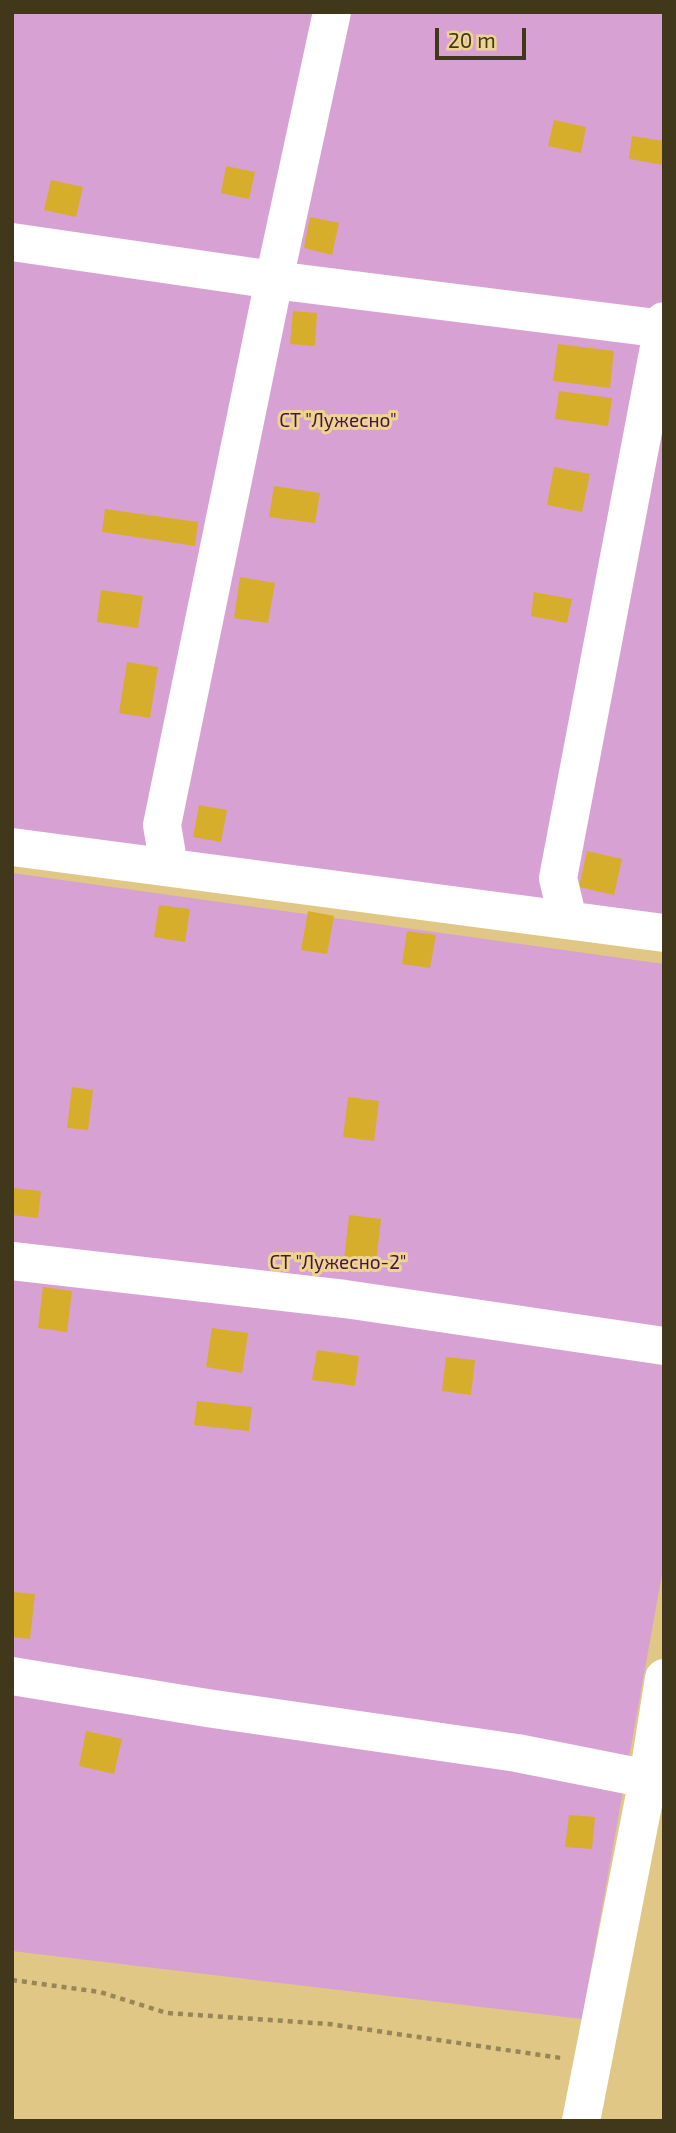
<!DOCTYPE html>
<meta charset="utf-8">
<style>
body{margin:0}
#map{position:relative;width:676px;height:2133px;overflow:hidden;background:#e0c785;font-family:"Exo 2",sans-serif}
canvas{display:block}
.frame{position:absolute;inset:0;border:14px solid #41371b;pointer-events:none}
.scale{position:absolute;left:435px;top:28px;width:91px;height:32px;box-sizing:border-box;border:4px solid #41371b;border-top:0;padding-left:9px;font-size:21px;line-height:24px;white-space:nowrap;color:#41371b;-webkit-text-stroke:5px #edd491;paint-order:stroke}
</style>
<div id="map">
<canvas width="676" height="2133"></canvas>
<div class="frame"></div>
<div class="scale">20 m</div>
</div>
<script>
const context = document.querySelector('canvas').getContext('2d');
context.lineJoin = 'round';
function paint(path, color) { context.fillStyle = color; context.fill(path, 'evenodd'); }
const poly = rows => new Path2D(rows.map(r => 'M' + r).join(''));
function trace(path, color, width, dash) { context.strokeStyle = color; context.lineWidth = width; context.lineCap = dash ? 'butt' : 'round'; context.setLineDash(dash || []); context.stroke(path); }
function label(font, color, halo, rows, align = 'center') {
  context.font = font + ' "Exo 2",sans-serif'; context.lineWidth = 6; context.setLineDash([]); context.textBaseline = 'middle'; context.strokeStyle = halo; context.fillStyle = color; for (const [text, x, y, turn = 0] of rows) {
    context.save(); context.translate(x, y); context.rotate((+turn || 0) * Math.PI / 180); context.textAlign = isNaN(turn) ? turn : align; if (halo) context.strokeText(text, 0, 0); context.fillText(text, 0, 0); context.restore();
  }
}
const green = poly([
 [12,12,664,12,664,922,12,829],
 [12,873,664,964,664,1563,582,2019,12,1951]
]);
const building = poly([
 [554,120,586,127,581,153,548,146],
 [632,136,664,141,664,165,629,159],
 [226,166,255,172,249,199,221,193],
 [51,180,83,187,76,217,44,210],
 [310,217,339,223,332,255,304,248],
 [293,311,317,313,315,346,290,344],
 [558,344,614,351,610,388,553,381],
 [559,391,612,398,608,426,555,419],
 [554,467,590,474,582,512,547,505],
 [274,486,320,493,315,523,269,517],
 [105,509,198,522,195,546,102,532],
 [240,577,275,583,268,623,234,618],
 [101,590,143,596,138,628,97,622],
 [534,592,572,599,567,623,531,616],
 [127,662,158,667,150,718,119,713],
 [199,805,227,810,221,842,193,837],
 [587,851,622,859,614,895,579,887],
 [159,905,190,909,185,942,154,937],
 [308,911,334,916,327,954,301,950],
 [407,931,436,935,430,968,402,964],
 [72,1087,93,1090,88,1130,67,1128],
 [348,1097,379,1101,374,1141,343,1137],
 [12,1188,41,1191,38,1218,12,1215],
 [349,1215,381,1219,376,1263,344,1260],
 [43,1287,72,1291,67,1332,38,1328],
 [212,1328,248,1333,242,1373,206,1367],
 [317,1350,359,1356,355,1386,312,1380],
 [446,1357,475,1360,471,1395,442,1391],
 [197,1401,252,1407,249,1431,194,1425],
 [12,1592,35,1594,30,1639,12,1637],
 [86,1731,122,1739,114,1774,79,1766],
 [569,1815,595,1817,592,1849,565,1847]
]);
const path = poly([
 [12,1980,100,1992,167,2013,329,2024,561,2058]
]);
const minor = poly([
 [12,242,274,280,664,329],
 [12,847,664,933],
 [169,867,162,825,274,280,332,12],
 [568,920,558,878,664,321],
 [12,1261,345,1299,664,1346],
 [12,1676,207,1708,517,1753,648,1779],
 [581,2121,648,1779,664,1678]
]);
const parkNames = [
 ["СТ \"Лужесно\"",338,421],
 ["СТ \"Лужесно-2\"",338,1263]
];
paint(green, '#d8a1d3');
paint(building, '#d7ae2b');
trace(path, '#998656', 4.5, [5, 5]);
trace(minor, '#fff', 38);
label('19px', '#471245', '#edd491', parkNames);
</script>
